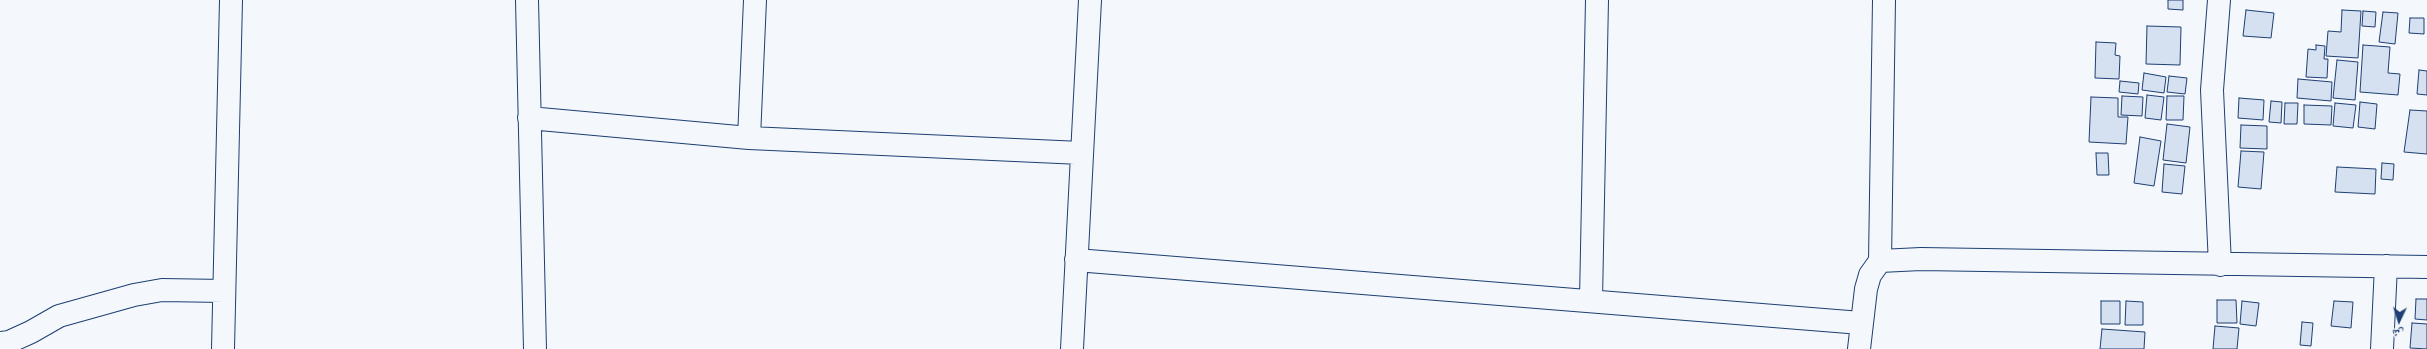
<!DOCTYPE html>
<meta charset="utf-8">
<style>
body{margin:0}
#map{position:relative;width:2427px;height:349px;overflow:hidden;background:#f4f7fb;font-family:Signika,"Noto Naskh Arabic",sans-serif}
canvas{display:block}
.north{position:absolute;left:2379px;top:301px;width:40px;height:40px;-webkit-text-stroke:3px #f4f7fb;paint-order:stroke;rotate:184deg;font-size:11px;font-weight:700;line-height:16px;text-align:center;color:#1d3f73}
.north::after{content:'';display:block;margin:auto;width:14px;height:18px;background:#1d3f73;clip-path:polygon(50% 0,100% 100%,50% 72%,0 100%)}
</style>
<div id="map">
<canvas width="2427" height="349"></canvas>
<div class="north">ش</div>
</div>
<script>
const context = document.querySelector('canvas').getContext('2d');
context.lineJoin = 'round';
function paint(path, color) { context.fillStyle = color; context.fill(path, 'evenodd'); }
const poly = rows => new Path2D(rows.map(r => 'M' + r).join(''));
function trace(path, color, width, dash) { context.strokeStyle = color; context.lineWidth = width; context.lineCap = dash ? 'butt' : 'round'; context.setLineDash(dash || []); context.stroke(path); }
const building = poly([
 [2168,0,2183,0,2183,10,2168,9,2168,0],
 [2246,10,2274,13,2271,38,2243,36,2246,10],
 [2342,10,2361,11,2358,58,2326,56,2328,31,2341,32,2342,10],
 [2363,11,2376,12,2375,27,2362,26,2363,11],
 [2383,12,2398,13,2395,44,2379,42,2383,12],
 [2410,18,2424,18,2424,34,2409,33,2410,18],
 [2147,26,2181,27,2180,65,2146,64,2147,26],
 [2096,42,2116,43,2115,55,2120,56,2119,79,2095,78,2096,42],
 [2316,45,2325,46,2324,59,2328,59,2327,78,2306,77,2308,49,2316,50,2316,45],
 [2363,45,2390,47,2388,73,2400,74,2398,95,2360,92,2363,45],
 [2337,60,2358,62,2355,100,2333,98,2337,60],
 [2419,70,2427,71,2427,95,2417,94,2419,70],
 [2144,73,2166,77,2164,93,2142,90,2144,73],
 [2169,76,2187,78,2185,94,2167,92,2169,76],
 [2298,79,2332,82,2331,101,2297,98,2298,79],
 [2120,81,2139,83,2138,94,2119,92,2120,81],
 [2147,95,2164,97,2161,120,2145,118,2147,95],
 [2122,96,2143,97,2142,116,2121,115,2122,96],
 [2167,96,2184,96,2183,120,2166,120,2167,96],
 [2091,97,2118,98,2118,117,2128,117,2126,144,2089,142,2091,97],
 [2239,98,2264,100,2263,120,2238,118,2239,98],
 [2271,101,2282,102,2281,123,2269,122,2271,101],
 [2360,102,2377,104,2375,129,2358,127,2360,102],
 [2285,103,2298,103,2297,124,2284,124,2285,103],
 [2335,103,2356,105,2353,128,2333,126,2335,103],
 [2304,105,2332,106,2331,125,2304,124,2304,105],
 [2410,110,2427,111,2427,154,2404,152,2410,110],
 [2167,124,2190,127,2186,163,2163,160,2167,124],
 [2241,125,2267,126,2267,149,2240,148,2241,125],
 [2140,137,2161,141,2154,186,2134,183,2140,137],
 [2241,151,2264,152,2261,189,2238,187,2241,151],
 [2096,153,2108,153,2109,175,2097,175,2096,153],
 [2382,163,2394,164,2393,180,2381,179,2382,163],
 [2164,164,2185,166,2182,194,2162,192,2164,164],
 [2337,167,2376,169,2375,194,2335,192,2337,167],
 [2416,299,2427,299,2427,320,2415,319,2416,299],
 [2217,300,2236,300,2237,323,2217,323,2217,300],
 [2101,301,2120,301,2120,324,2101,324,2101,301],
 [2126,301,2143,302,2143,325,2125,325,2126,301],
 [2242,301,2259,303,2256,326,2240,324,2242,301],
 [2334,301,2353,302,2351,328,2331,326,2334,301],
 [2302,322,2313,323,2311,346,2300,345,2302,322],
 [2412,323,2427,324,2427,349,2410,348,2412,323],
 [2215,326,2239,328,2237,349,2213,349,2215,326],
 [2102,329,2145,332,2144,349,2100,349,2102,329]
]);
const minor = poly([
 [527,0,535,349],
 [2219,0,2212,90,2220,265],
 [529,118,749,138,1081,153],
 [749,138,755,0],
 [1076,260,1861,323],
 [1880,261,1921,259,2427,267],
 [1591,299,1597,0],
 [0,343,9,342,31,332,59,316,134,295,162,290,224,291],
 [223,349,231,0],
 [1072,349,1090,0],
 [1859,349,1866,289,1870,275,1880,261,1884,0],
 [2382,349,2386,266]
]);
paint(building, '#d5e0f0');
trace(building, '#1d3f73', 1);
trace(minor, '#1d3f73', 24);
trace(minor, '#f4f7fb', 22);
</script>
